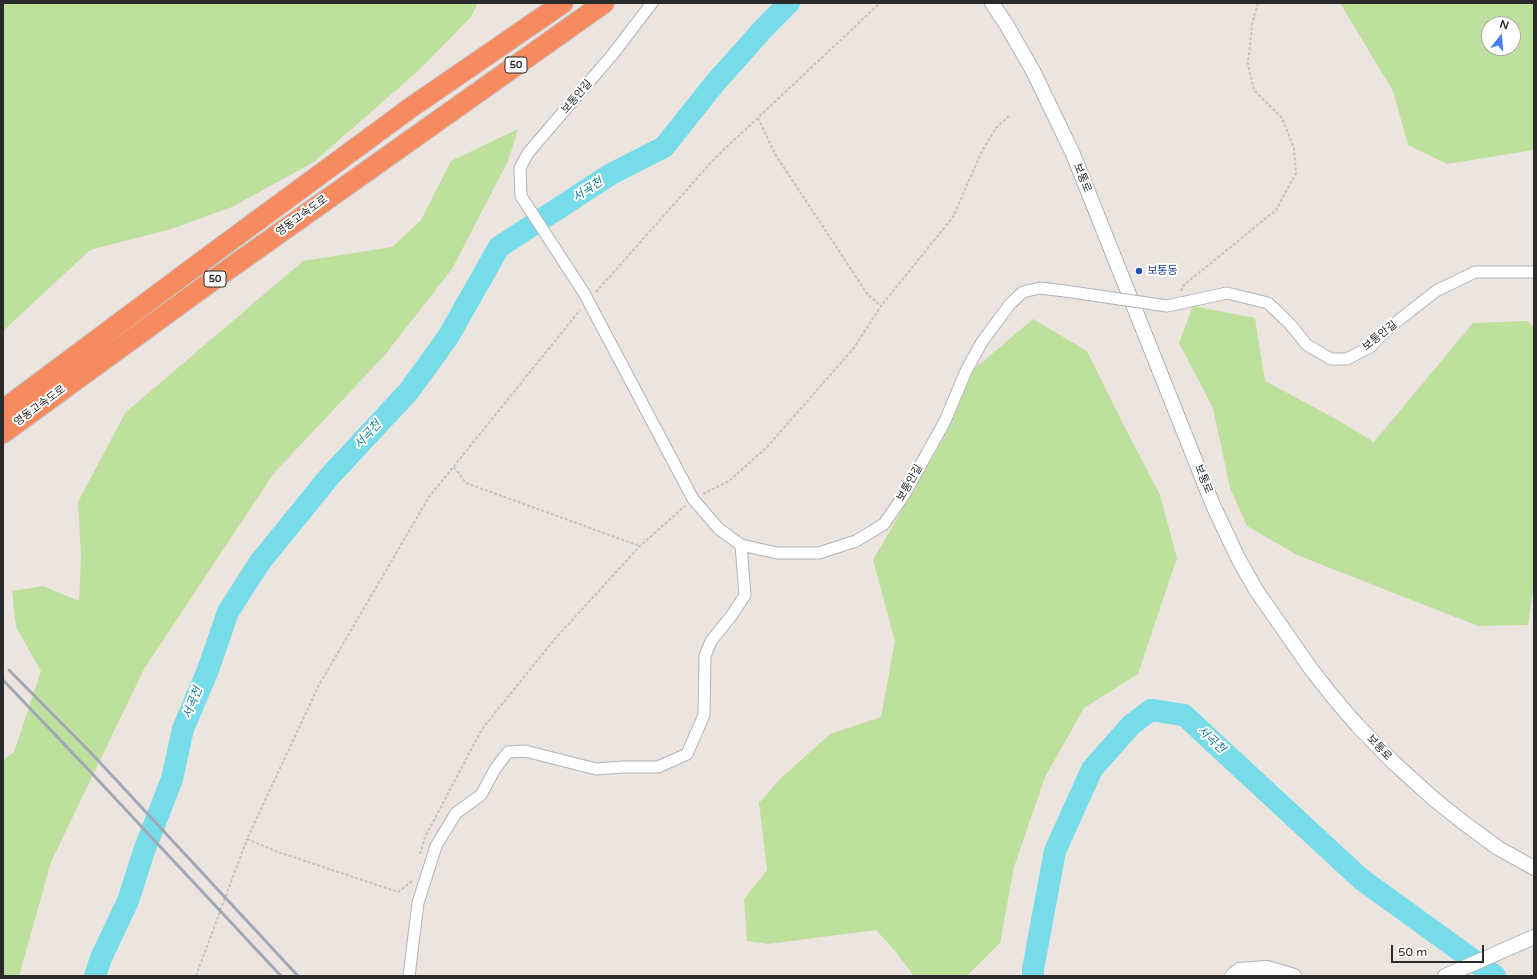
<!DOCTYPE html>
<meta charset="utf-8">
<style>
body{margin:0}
#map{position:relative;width:1537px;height:979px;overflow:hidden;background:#ece4de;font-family:"Varela Round",sans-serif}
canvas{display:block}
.frame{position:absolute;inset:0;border:4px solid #2b2b2b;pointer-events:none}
.north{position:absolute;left:1481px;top:16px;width:40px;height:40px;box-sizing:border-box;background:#fff;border:1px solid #aaa;border-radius:50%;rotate:17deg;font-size:11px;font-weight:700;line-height:16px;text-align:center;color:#2b2b2b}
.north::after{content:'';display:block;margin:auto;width:14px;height:18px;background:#467ff2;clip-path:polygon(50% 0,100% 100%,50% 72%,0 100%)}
.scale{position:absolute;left:1391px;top:945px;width:93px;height:18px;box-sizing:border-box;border:2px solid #2b2b2b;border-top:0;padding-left:5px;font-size:12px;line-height:14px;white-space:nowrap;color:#2b2b2b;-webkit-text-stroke:3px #fff;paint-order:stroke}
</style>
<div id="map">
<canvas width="1537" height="979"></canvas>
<div class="frame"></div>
<div class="north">N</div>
<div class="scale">50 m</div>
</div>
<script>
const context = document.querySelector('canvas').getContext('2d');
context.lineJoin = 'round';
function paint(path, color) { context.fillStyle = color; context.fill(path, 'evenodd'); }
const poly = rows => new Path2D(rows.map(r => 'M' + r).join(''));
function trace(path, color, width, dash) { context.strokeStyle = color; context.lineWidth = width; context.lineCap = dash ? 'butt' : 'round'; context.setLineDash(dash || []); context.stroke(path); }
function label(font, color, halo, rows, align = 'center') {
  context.font = font + ' "Varela Round","Noto Sans KR",sans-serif'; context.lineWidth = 4; context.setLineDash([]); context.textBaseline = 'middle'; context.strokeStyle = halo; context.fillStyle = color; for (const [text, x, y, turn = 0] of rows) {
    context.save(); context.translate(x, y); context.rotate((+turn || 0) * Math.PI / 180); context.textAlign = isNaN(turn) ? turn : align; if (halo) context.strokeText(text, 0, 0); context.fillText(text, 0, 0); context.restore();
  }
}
const green = poly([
 [3,3,478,3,471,17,419,70,314,162,232,207,171,229,90,250,3,331],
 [1340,3,1534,3,1534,150,1447,164,1408,145,1393,91],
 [1489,24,1513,24,1513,48,1489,48],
 [518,129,508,161,452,269,384,356,274,473,144,669,51,862,19,976,3,976,3,760,14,752,41,671,16,627,12,591,43,586,79,601,81,556,78,502,125,413,303,261,392,247,421,220,451,161],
 [1193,306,1255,318,1265,381,1336,419,1374,442,1473,323,1527,321,1534,327,1534,583,1528,625,1478,626,1297,555,1247,526,1230,488,1213,408,1179,343],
 [1033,319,1087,351,1119,416,1160,495,1177,558,1138,674,1084,708,1045,777,1014,867,1000,943,967,976,914,976,896,952,876,930,768,944,747,941,744,899,767,870,759,803,780,779,830,734,881,717,895,641,873,560,943,439,974,369]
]);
const river = poly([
 [95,976,101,958,128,901,144,851,172,779,183,729,208,670,228,612,260,562,329,477,409,391,448,337,499,247,611,174,664,147,715,83,764,28,789,3],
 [1033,976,1033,969,1055,851,1092,769,1131,725,1151,710,1184,715,1361,879,1495,976]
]);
const path = poly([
 [758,118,775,154,868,295,881,306],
 [1181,291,1184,285,1276,210,1296,173,1294,148,1282,118,1254,90,1248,64,1252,24,1258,3],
 [596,292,715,158,880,3],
 [454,467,466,483,640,546],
 [703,494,729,481,767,447,853,349,881,306,953,217,982,151,996,128,1010,115],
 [420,854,425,837,482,729,553,641,640,546,685,506],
 [412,881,398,892,278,852,247,839,319,685,429,497,580,310],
 [196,976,247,839]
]);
const minor = poly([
 [652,3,613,54,528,153,520,168,521,196,584,293,693,499,719,529,741,545,777,553,819,553,856,541,884,524,904,495,945,421,966,371,982,342,1010,304,1023,292,1040,288,1065,291],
 [1167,306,1227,293,1268,303,1290,324,1307,345,1331,359,1347,359,1370,347,1390,327,1436,291,1475,272,1534,272],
 [409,976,418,903,436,846,456,813,481,795,495,769,508,752,525,751,596,769,623,767,658,767,687,754,704,715,705,656,711,641,732,615,745,595,741,545]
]);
const tertiary = poly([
 [992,3,1006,24,1033,71,1073,154,1213,505,1238,558,1256,590,1311,669,1333,697,1357,725,1393,762,1435,800,1464,823,1498,848,1534,868],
 [1232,976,1239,970,1267,968,1294,976],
 [1445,976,1534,937]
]);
const motorway = poly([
 [3,410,193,268,413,106,563,3],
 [3,433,209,283,604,3]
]);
const rail = poly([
 [9,670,93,755,298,976],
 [3,680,84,765,281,976]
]);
const minorBridge = poly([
 [1065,291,1167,306]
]);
const markers = [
 [1139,271,4,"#1a4fb4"]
];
const shields = [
 [516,65,22],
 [215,279,22]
];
const shieldNames = [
 ["50",516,65],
 ["50",215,279]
];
const streetNames = [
 ["보통안길",577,97,-49],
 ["보통로",1082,178,68],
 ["영동고속도로",302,216,-36],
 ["보통안길",1380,336,-39],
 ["영동고속도로",40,406,-36],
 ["보통로",1203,479,68],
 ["보통안길",910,483,-60],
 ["보통로",1379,748,46]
];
const transitNames = [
 ["보통동",1147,271]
];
const waterNames = [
 ["서곡천",588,190,-33],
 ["서곡천",368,435,-47],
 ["서곡천",193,703,-69],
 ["서곡천",1211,740,43]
];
paint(green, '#bee09d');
trace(river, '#76dcea', 22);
trace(minor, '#afb3bb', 13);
trace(tertiary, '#afb3bb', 16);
trace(motorway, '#c4c4c4', 22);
trace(path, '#c4c4c4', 2, [3, 2]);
trace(minor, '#fff', 11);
trace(tertiary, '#fff', 14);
trace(motorway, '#f78a5f', 20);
trace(rail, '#a1a7b5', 3);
trace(minorBridge, '#afb3bb', 13, []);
trace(minorBridge, '#fff', 11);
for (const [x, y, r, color] of markers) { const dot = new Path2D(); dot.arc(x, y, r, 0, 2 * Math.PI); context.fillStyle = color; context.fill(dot); trace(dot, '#fff', 1.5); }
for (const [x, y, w] of shields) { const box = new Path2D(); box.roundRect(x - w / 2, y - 8, w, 16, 3); context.fillStyle = '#fff'; context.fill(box); trace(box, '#2b2b2b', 1); }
label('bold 10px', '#2b2b2b', null, shieldNames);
label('11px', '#2b2b2b', '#fff', streetNames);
label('11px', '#164399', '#fff', transitNames, 'left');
label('italic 12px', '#137e97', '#fff', waterNames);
</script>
